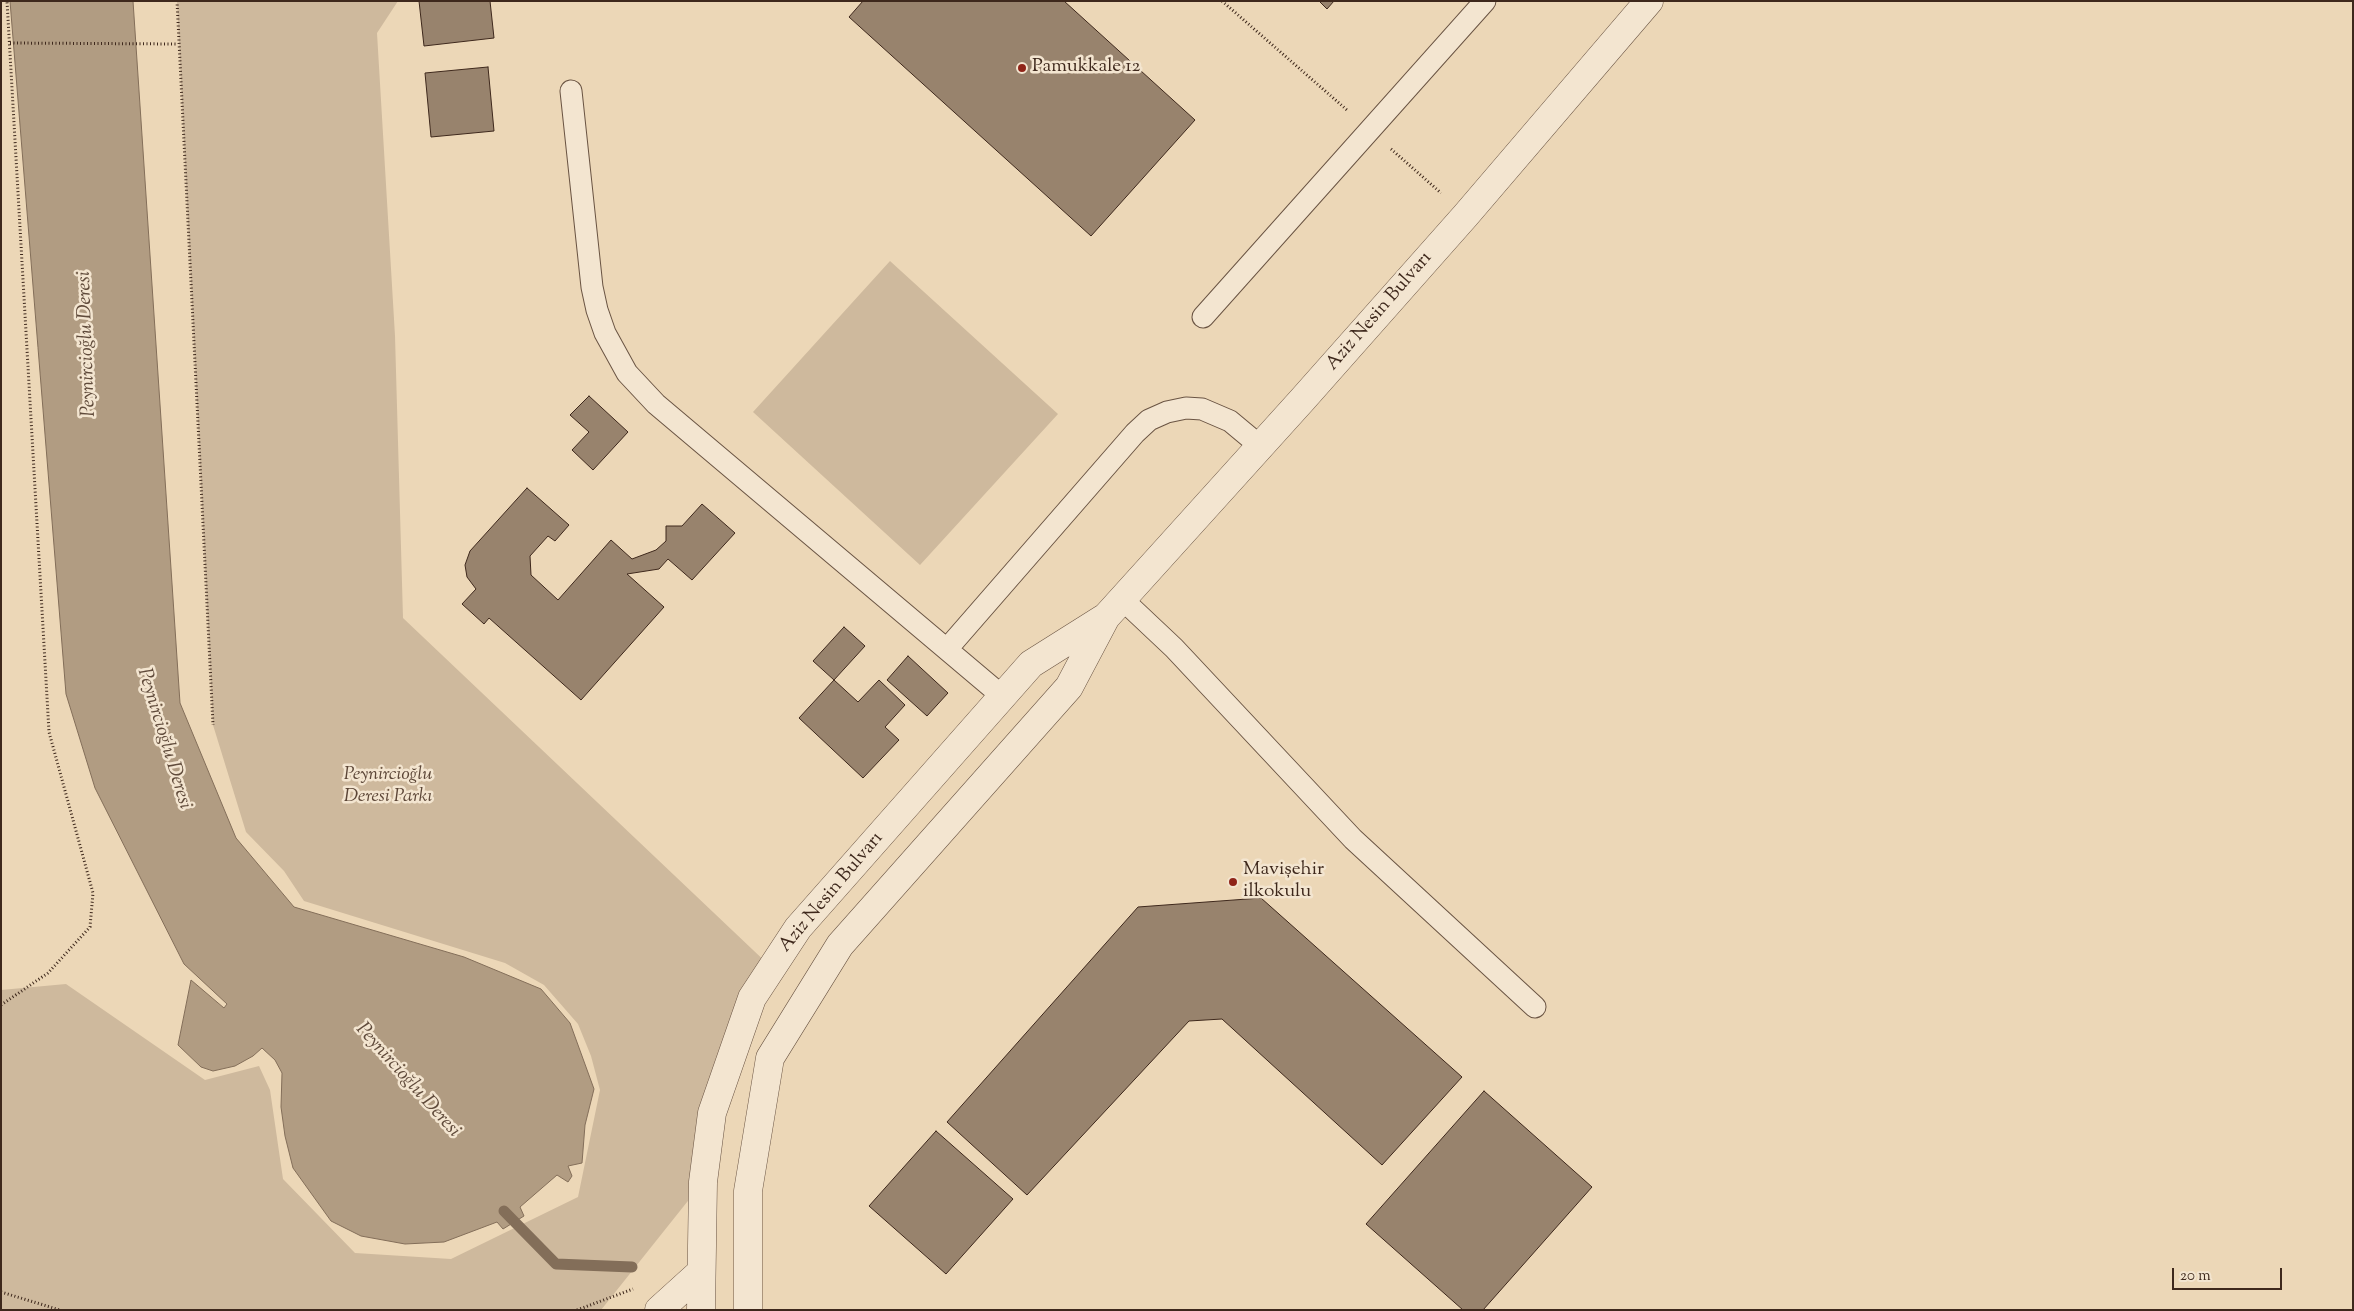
<!DOCTYPE html>
<meta charset="utf-8">
<style>
body{margin:0}
#map{position:relative;width:2354px;height:1311px;overflow:hidden;background:#ecd7b7;font-family:"Sorts Mill Goudy",serif}
canvas{display:block}
.frame{position:absolute;inset:0;border:2px solid #3e281c;pointer-events:none}
.scale{position:absolute;left:2172px;top:1268px;width:110px;height:22px;box-sizing:border-box;border:2px solid #3e281c;border-top:0;padding-left:6px;font-size:15px;line-height:18px;white-space:nowrap;color:#3e281c;-webkit-text-stroke:4px #f3e5d0;paint-order:stroke}
</style>
<div id="map">
<canvas width="2354" height="1311"></canvas>
<div class="frame"></div>
<div class="scale">20 m</div>
</div>
<script>
const context = document.querySelector('canvas').getContext('2d');
context.lineJoin = 'round';
function paint(path, color) { context.fillStyle = color; context.fill(path, 'evenodd'); }
const poly = rows => new Path2D(rows.map(r => 'M' + r).join(''));
function trace(path, color, width, dash) { context.strokeStyle = color; context.lineWidth = width; context.lineCap = dash ? 'butt' : 'round'; context.setLineDash(dash || []); context.stroke(path); }
function label(font, color, halo, rows, align = 'center') {
  context.font = font + ' "Sorts Mill Goudy",serif'; context.lineWidth = 5; context.setLineDash([]); context.textBaseline = 'middle'; context.strokeStyle = halo; context.fillStyle = color; for (const [text, x, y, turn = 0] of rows) {
    context.save(); context.translate(x, y); context.rotate((+turn || 0) * Math.PI / 180); context.textAlign = isNaN(turn) ? turn : align; if (halo) context.strokeText(text, 0, 0); context.fillText(text, 0, 0); context.restore();
  }
}
const green = poly([
 [177,1,398,1,377,33,395,336,403,618,772,968,703,1182,601,1310,1,1310,1,990,66,984,205,1080,259,1066,270,1090,283,1179,355,1253,451,1259,578,1197,600,1090,591,1056,578,1024,544,985,505,963,304,901,284,871,246,832,213,725],
 [890,261,1058,414,920,565,753,412]
]);
const water = poly([
 [10,1,133,1,180,703,236,838,294,907,464,957,541,989,570,1023,594,1089,585,1125,582,1163,568,1166,572,1176,568,1182,557,1175,520,1207,524,1216,503,1229,497,1222,444,1242,405,1244,361,1236,331,1221,293,1168,285,1136,281,1107,282,1073,275,1060,262,1048,253,1056,235,1066,213,1071,201,1067,178,1045,191,980,224,1008,227,1004,184,964,95,788,66,694,10,1]
]);
const stream = poly([
 [504,1211,556,1264,632,1267]
]);
const building = poly([
 [419,1,490,1,494,38,424,46,419,1],
 [863,1,1064,1,1195,120,1091,236,849,17,863,1],
 [1319,1,1334,1,1327,9,1319,1],
 [488,67,494,131,431,137,425,73,488,67],
 [589,396,628,432,593,470,572,450,589,432,570,415,589,396],
 [527,488,569,525,555,541,548,536,530,556,531,575,558,600,611,540,632,559,656,550,666,541,666,526,682,526,702,504,735,533,692,580,668,559,659,569,627,574,664,607,581,700,489,618,484,624,462,604,476,589,467,577,465,565,470,551,527,488],
 [844,627,865,646,834,680,813,661,844,627],
 [908,656,948,693,927,716,887,680,908,656],
 [834,680,858,702,879,680,905,705,885,727,899,740,863,778,799,718,834,680],
 [1261,898,1462,1077,1382,1165,1222,1019,1189,1021,1027,1195,947,1122,1138,907,1261,898],
 [1484,1091,1592,1187,1483,1310,1463,1310,1366,1224,1484,1091],
 [936,1131,1013,1199,946,1274,869,1206,936,1131]
]);
const path = poly([
 [177,1,213,725],
 [1222,1,1347,110],
 [10,43,177,44],
 [1391,149,1441,193],
 [1,1005,48,973,90,927,93,893,49,732,7,1],
 [1,1292,60,1310],
 [577,1310,633,1289]
]);
const lane = poly([
 [571,91,592,287,597,310,605,333,627,373,656,404,1002,696],
 [1203,317,1485,1],
 [1122,599,1174,648,1353,839,1535,1007],
 [947,649,1135,433,1149,420,1167,412,1186,408,1202,409,1230,421,1260,446]
]);
const street = poly([
 [659,1310,701,1272],
 [701,1310,703,1182,712,1113,752,998,798,928,1031,664,1104,618],
 [748,1310,748,1191,770,1058,840,945,1069,687,1106,617,1303,399,1466,215,1649,1]
]);
const markers = [
 [1022,68,5,"#8f2418"],
 [1233,882,5,"#8f2418"]
];
const poiNames = [
 ["Pamukkale 12",1032,68],
 ["Mavişehir",1243,871],
 ["ilkokulu",1243,893]
];
const streetNames = [
 ["Aziz Nesin Bulvarı",1380,312,-49],
 ["Aziz Nesin Bulvarı",832,893,-50]
];
const parkNames = [
 ["Peynircioğlu",388,776],
 ["Deresi Parkı",388,798]
];
const waterNames = [
 ["Peynircioğlu Deresi",88,344,-92],
 ["Peynircioğlu Deresi",163,739,73],
 ["Peynircioğlu Deresi",407,1081,48]
];
paint(green, '#ceb99d');
paint(water, '#b19c82');
trace(water, '#836e59', 1);
trace(stream, '#836e59', 11);
paint(building, '#98836d');
trace(building, '#3e281c', 1);
trace(lane, '#6a5443', 23);
trace(street, '#6a5443', 29);
trace(path, '#3e281c', 3, [1, 2.5]);
trace(lane, '#f3e5d0', 21);
trace(street, '#f3e5d0', 28);
for (const [x, y, r, color] of markers) { const dot = new Path2D(); dot.arc(x, y, r, 0, 2 * Math.PI); context.fillStyle = color; context.fill(dot); trace(dot, '#f3e5d0', 2); }
label('19px', '#3e281c', '#f3e5d0', poiNames, 'left');
label('19px', '#3e281c', '#f3e5d0', streetNames);
label('italic 19px', '#5b4536', '#f3e5d0', parkNames);
label('italic 20px', '#604b3b', '#f3e5d0', waterNames);
</script>
